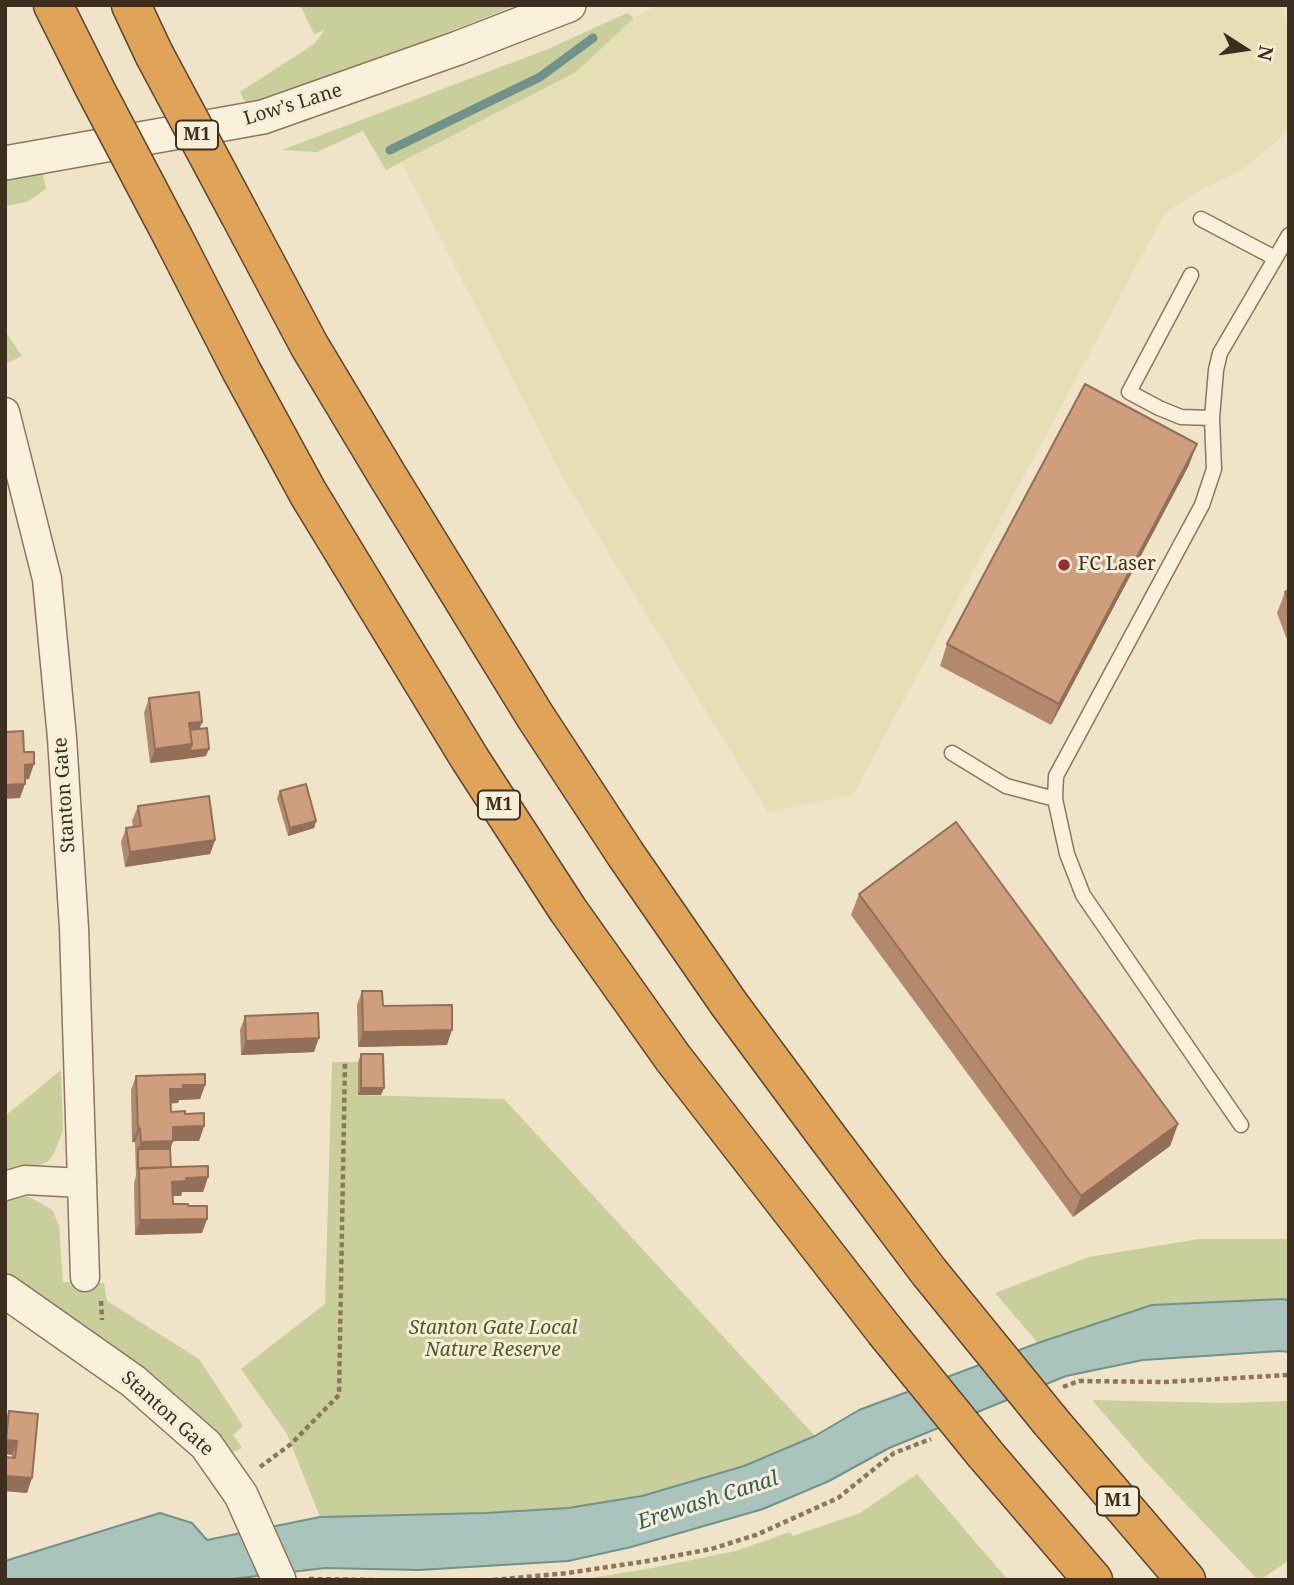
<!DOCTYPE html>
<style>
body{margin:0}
#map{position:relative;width:1294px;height:1585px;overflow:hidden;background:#f0e4c8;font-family:"Noto Serif",serif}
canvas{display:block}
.frame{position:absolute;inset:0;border:7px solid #3d2e20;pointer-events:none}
.north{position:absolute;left:1210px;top:14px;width:70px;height:70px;-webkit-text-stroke:5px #f7eed8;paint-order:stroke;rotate:102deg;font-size:19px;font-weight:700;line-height:28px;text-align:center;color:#3d2e20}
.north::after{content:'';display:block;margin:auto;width:24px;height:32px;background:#3d2e20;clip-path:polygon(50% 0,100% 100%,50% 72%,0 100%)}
</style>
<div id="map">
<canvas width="1294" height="1585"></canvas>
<div class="frame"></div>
<div class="north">N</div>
</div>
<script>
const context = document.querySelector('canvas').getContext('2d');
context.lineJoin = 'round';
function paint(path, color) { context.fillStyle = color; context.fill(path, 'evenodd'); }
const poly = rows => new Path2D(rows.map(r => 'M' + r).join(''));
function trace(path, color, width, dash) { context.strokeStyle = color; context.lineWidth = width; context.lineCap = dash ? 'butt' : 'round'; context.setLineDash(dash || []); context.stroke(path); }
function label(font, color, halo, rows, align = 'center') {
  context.font = font + ' "Noto Serif",serif'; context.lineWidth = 6; context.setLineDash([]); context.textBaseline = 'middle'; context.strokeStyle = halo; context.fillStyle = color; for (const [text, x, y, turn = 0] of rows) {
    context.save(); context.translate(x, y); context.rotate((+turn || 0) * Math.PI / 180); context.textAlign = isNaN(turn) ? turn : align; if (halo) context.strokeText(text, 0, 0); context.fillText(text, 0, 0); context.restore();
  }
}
const farmland = poly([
 [658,5,1281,5,1289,30,1289,128,1275,143,1239,172,1195,193,1165,213,853,795,768,812,567,485,402,163,576,72,634,18]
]);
const green = poly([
 [300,5,517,5,387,56,246,104,240,92,314,44,325,30,314,34],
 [627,13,634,18,576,72,386,170,363,131,317,152,282,150,548,49],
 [43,174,46,189,27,202,5,206,5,180],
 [5,331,22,356,5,364],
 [332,1062,358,1062,358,1095,504,1099,815,1436,744,1466,642,1496,568,1508,486,1513,320,1517,287,1434,241,1369,325,1304],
 [61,1070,63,1131,55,1151,49,1161,29,1169,5,1173,5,1116],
 [23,1194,41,1203,53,1211,59,1226,63,1282,104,1283,107,1301,199,1359,243,1426,233,1435,242,1448,229,1454,90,1334,5,1273,5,1197],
 [1199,1239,1289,1239,1289,1300,1152,1305,1038,1343,995,1293,1089,1257],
 [1092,1400,1229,1403,1289,1401,1289,1560,1260,1580,1258,1580,1145,1461],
 [917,1474,1008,1580,579,1580,652,1568,736,1551,790,1532,793,1536,860,1513]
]);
const water = poly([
 [1282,1299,1289,1300,1289,1352,1280,1351,1143,1360,1066,1376,889,1448,829,1481,763,1509,631,1547,568,1561,419,1570,325,1568,224,1580,5,1580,5,1561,160,1513,192,1523,207,1540,320,1517,486,1513,568,1508,642,1496,744,1466,815,1436,859,1410,1038,1343,1152,1305,1282,1299]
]);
const stream = poly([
 [390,150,540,77,593,38]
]);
const path = poly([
 [101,1301,102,1320],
 [1063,1387,1079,1381,1165,1382,1289,1375],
 [260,1467,291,1444,339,1395,345,1062],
 [309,1579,374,1580],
 [493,1580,568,1573,642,1562,711,1549,756,1535,838,1498,894,1453,931,1439]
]);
const service = poly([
 [1201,219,1275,258],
 [1191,275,1129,392,1159,408,1181,417,1212,418],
 [952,753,1006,786,1055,799],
 [1241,1125,1083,895,1067,854,1055,799,1056,776,1202,505,1214,469,1212,418,1216,370,1220,353,1289,235]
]);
const minor = poly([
 [5,412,47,579,62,738,74,928,85,1277],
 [5,1186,25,1180,82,1183]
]);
const tertiary = poly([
 [5,163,263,117,458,48,569,5],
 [5,1291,133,1381,206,1445,241,1495,279,1580]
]);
const motorway = poly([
 [53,5,94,87],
 [131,5,154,54],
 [240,215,309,345,387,475,535,716,626,855,729,1004,826,1135,929,1272],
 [174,239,241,370,308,493,470,759,568,910,673,1058,885,1331],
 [1051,1422,1186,1580],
 [985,1454,1093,1580]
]);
const motorwayBridge = poly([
 [154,54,240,215],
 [94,87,174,239],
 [929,1272,1051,1422],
 [885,1331,985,1454]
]);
const wall = poly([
 [1189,465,1051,725,940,666,947,644],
 [1289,590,1289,645,1277,613,1285,592],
 [149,698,202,722,199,729,206,756,150,763,144,713],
 [280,791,316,821,314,828,288,836,277,798],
 [138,806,215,840,210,854,125,867,121,842,126,828,133,827,132,821],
 [859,894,1178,1124,1170,1146,1073,1217,851,915],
 [362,991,383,1006,447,1045,358,1047,357,1005],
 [245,1016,314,1052,241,1055,240,1030],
 [361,1054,384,1088,381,1095,358,1095,358,1062],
 [136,1076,205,1085,200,1099,179,1100,178,1103,170,1103,171,1112,185,1114,204,1126,199,1141,173,1141,170,1149,171,1167,208,1177,203,1192,182,1192,181,1196,173,1196,173,1204,188,1206,207,1219,202,1233,135,1235,134,1183,136,1176,135,1142,132,1142,131,1090],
 [9,1411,38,1414,27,1493,5,1491,5,1457,12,1457,12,1455,5,1454,5,1420]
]);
const shadedWall = poly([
 [1197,444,1189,465,1051,725,1059,704],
 [202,722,197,736,188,737,189,723],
 [192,744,186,759,150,763,155,749],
 [209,749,206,756,186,759,189,751],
 [34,764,29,779,19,780,25,765],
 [25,784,20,798,5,799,5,785],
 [316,821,314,828,288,836,290,828],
 [215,840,210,854,125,867,130,852],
 [452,1030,447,1045,358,1047,363,1032],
 [319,1038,314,1052,241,1055,246,1041],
 [183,1085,205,1085,200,1099,179,1100,178,1103,165,1104,170,1089],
 [361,1088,384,1088,381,1095,358,1095],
 [1178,1124,1170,1146,1073,1217,1081,1196],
 [204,1126,199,1141,168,1141,173,1127],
 [138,1128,140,1128,135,1142,132,1142],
 [173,1141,168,1156,138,1149,141,1142],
 [208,1177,203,1192,182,1192,181,1196,167,1196,172,1182,186,1178],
 [207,1219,202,1233,135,1235,140,1220],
 [6,1440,17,1441,12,1455,5,1454],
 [5,1476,32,1478,27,1493,5,1491]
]);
const building = poly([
 [1085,384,1197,444,1059,704,947,644,1085,384],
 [1289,590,1289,603,1285,592,1289,590],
 [199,692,202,722,189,723,192,744,155,749,149,698,199,692],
 [207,728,209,749,189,751,192,744,190,730,207,728],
 [23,731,24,752,34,752,34,764,25,765,25,784,5,785,5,732,23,731],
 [306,784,316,821,290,828,280,791,306,784],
 [209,796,215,840,130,852,126,828,141,826,138,806,209,796],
 [956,822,1178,1124,1081,1196,859,894,956,822],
 [362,991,382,991,383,1006,452,1005,452,1030,363,1032,362,991],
 [318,1013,319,1038,246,1041,245,1016,318,1013],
 [361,1054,383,1054,384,1088,361,1088,361,1054],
 [205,1074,205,1085,183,1085,183,1089,170,1089,171,1112,185,1111,185,1114,204,1113,204,1126,173,1127,173,1141,141,1142,140,1128,138,1128,136,1076,205,1074],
 [138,1149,170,1149,171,1167,138,1169,138,1149],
 [208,1166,208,1177,186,1178,186,1181,172,1182,173,1204,188,1204,188,1206,207,1206,207,1219,140,1220,139,1168,208,1166],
 [9,1411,38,1414,32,1478,5,1476,5,1457,15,1458,17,1441,6,1440,9,1411]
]);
const markers = [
 [1064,565,7,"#9e2a2b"]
];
const shields = [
 [197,135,42],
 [499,805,42],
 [1118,1501,42]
];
const shieldNames = [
 ["M1",197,135],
 ["M1",499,805],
 ["M1",1118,1501]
];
const streetNames = [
 ["Low's Lane",293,105,-17],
 ["Stanton Gate",65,795,-94],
 ["Stanton Gate",167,1414,42]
];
const poiNames = [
 ["FC Laser",1078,565]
];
const parkNames = [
 ["Stanton Gate Local",493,1329],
 ["Nature Reserve",493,1351]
];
const waterNames = [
 ["Erewash Canal",708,1501,-18]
];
paint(farmland, '#e6deb5');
paint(green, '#c9cf9b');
paint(water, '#a9c4bc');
trace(water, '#6f938a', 2);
trace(stream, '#6f938a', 9);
trace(service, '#8d765c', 17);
trace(minor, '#8d765c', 31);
trace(tertiary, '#8d765c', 36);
trace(motorway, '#5b4430', 41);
trace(path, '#8d765c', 4.5, [5, 3.5]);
trace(service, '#faf1dc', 14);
trace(minor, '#faf1dc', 28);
trace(tertiary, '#faf1dc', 33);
trace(motorway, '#e0a458', 38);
trace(motorwayBridge, '#5b4430', 41, []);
trace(motorwayBridge, '#e0a458', 38);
paint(wall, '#b2896c');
paint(shadedWall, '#916f58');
paint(building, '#cf9f7d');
trace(building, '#916f58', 2);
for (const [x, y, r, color] of markers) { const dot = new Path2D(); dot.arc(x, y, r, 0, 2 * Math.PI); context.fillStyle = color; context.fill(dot); trace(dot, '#f7eed8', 2.5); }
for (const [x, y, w] of shields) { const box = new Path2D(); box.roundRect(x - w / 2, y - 14.5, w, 29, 5); context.fillStyle = '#f7eed8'; context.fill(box); trace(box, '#3d2e20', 2); }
label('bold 18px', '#3d2e20', null, shieldNames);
label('19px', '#3d2e20', '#f7eed8', streetNames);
label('19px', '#3d2e20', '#f7eed8', poiNames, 'left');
label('italic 19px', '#4d5a26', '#f7eed8', parkNames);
label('italic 21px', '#2f5d5a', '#f7eed8', waterNames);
</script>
